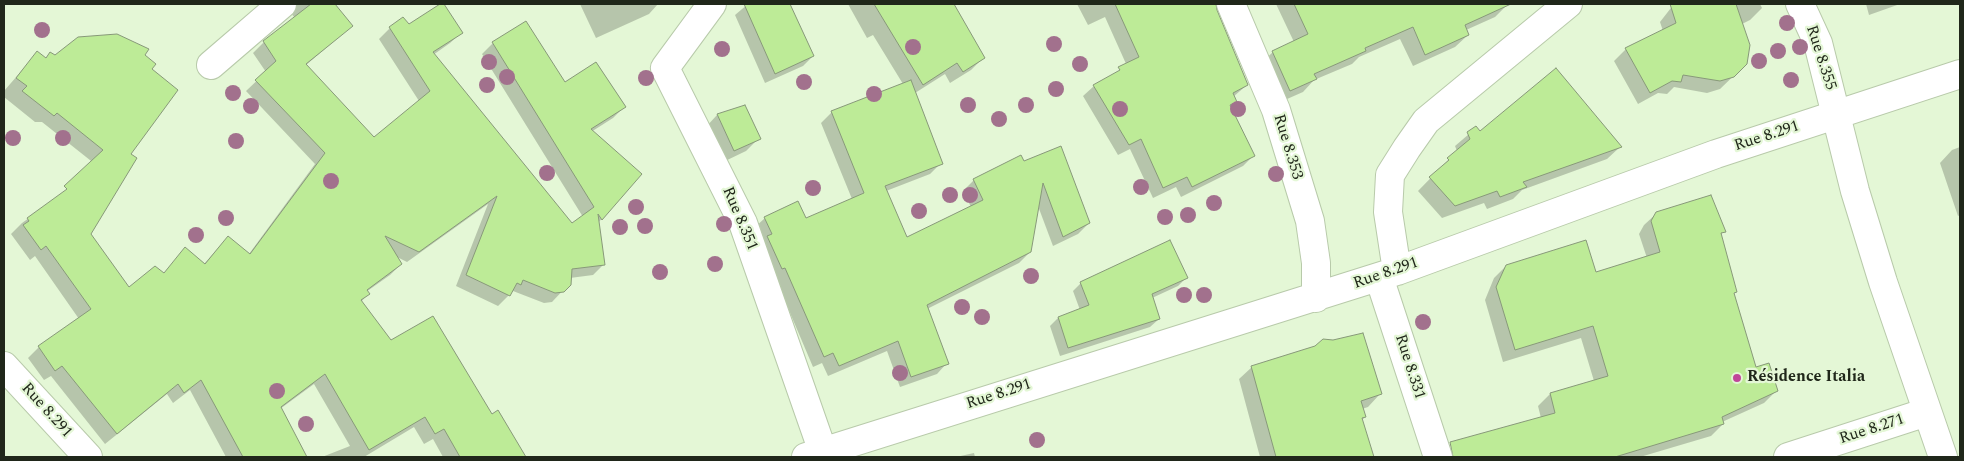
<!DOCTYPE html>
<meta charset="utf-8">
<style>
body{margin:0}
#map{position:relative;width:1964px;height:461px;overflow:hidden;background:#e4f7d6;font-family:Spectral,serif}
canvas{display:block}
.frame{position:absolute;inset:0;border:5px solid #20271a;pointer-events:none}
</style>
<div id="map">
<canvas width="1964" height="461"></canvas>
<div class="frame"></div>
</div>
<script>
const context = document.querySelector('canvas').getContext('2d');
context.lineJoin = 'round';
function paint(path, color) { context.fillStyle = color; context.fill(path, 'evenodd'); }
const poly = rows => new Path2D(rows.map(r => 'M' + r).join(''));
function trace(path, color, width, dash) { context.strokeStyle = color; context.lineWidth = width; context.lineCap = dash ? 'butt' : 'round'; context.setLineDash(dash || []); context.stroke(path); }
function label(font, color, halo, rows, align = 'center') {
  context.font = font + ' Spectral,serif'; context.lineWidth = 4.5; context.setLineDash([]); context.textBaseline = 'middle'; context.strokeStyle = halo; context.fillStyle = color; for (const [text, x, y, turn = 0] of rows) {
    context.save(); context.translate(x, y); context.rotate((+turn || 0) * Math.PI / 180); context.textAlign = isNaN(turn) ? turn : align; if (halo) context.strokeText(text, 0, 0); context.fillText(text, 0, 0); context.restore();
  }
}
const shadow = poly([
 [295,4,334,4,352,26,306,65,374,138,419,101,379,39,390,28,409,25,443,4,461,33,450,43,433,55,572,225,583,217,482,54,493,43,526,23,564,83,624,107,613,118,591,132,640,175,598,223,604,264,593,275,570,278,569,284,552,302,544,303,513,291,498,306,456,286,488,204,407,262,397,257,401,264,390,275,366,292,368,294,361,302,391,342,491,415,498,411,524,457,443,457,433,439,424,444,414,427,364,457,322,457,350,446,314,384,280,409,306,457,226,457,190,390,173,403,167,394,105,444,51,376,44,380,28,358,39,347,79,319,35,256,30,260,11,234,22,223,74,186,90,234,129,289,163,274,186,249,204,264,228,237,249,254,315,164,246,91,266,72,253,53,264,42,295,18,288,10],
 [580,4,658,4,649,14,596,38],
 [748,4,789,4,813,56,803,66,765,83,735,15],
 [848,4,953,4,983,58,971,70,950,83,945,74,915,93,941,163,930,174,886,191,906,238,971,207,963,191,974,180,1023,163,1089,223,1078,234,1053,246,1038,206,1030,252,1019,263,927,309,947,363,937,374,900,387,887,351,828,376,822,363,813,367,754,228,765,218,806,220,852,199,821,123,832,112,903,84,873,35,867,38],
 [1077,4,1161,4,1142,57,1247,85,1233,97,1236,101,1230,107,1253,156,1243,166,1181,197,1176,187,1153,198,1130,149,1118,155,1083,96,1094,86,1127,66,1105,17,1088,25],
 [1276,4,1508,4,1495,17,1466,30,1468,35,1455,47,1413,66,1400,39,1359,57,1352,64,1314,80,1303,92,1278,103,1260,64,1273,52,1294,42],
 [1674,4,1760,4,1762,8,1750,20,1742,24,1746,64,1720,89,1707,93,1674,87,1667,94,1658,93,1638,104,1614,61,1626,49,1663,31,1660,22],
 [1866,4,1900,4,1869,15],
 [37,53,45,59,50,53,55,56,143,55,151,69,110,176,42,122,35,122,4,97,4,91],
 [744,106,759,138,746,151,721,163,705,128,717,115],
 [1476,128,1480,132,1620,147,1607,159,1522,190,1513,199,1487,209,1484,203,1442,218,1418,191,1457,151,1455,146],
 [1960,147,1960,215,1958,216,1940,163,1952,150],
 [1657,213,1724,231,1720,235,1736,292,1733,294,1756,368,1776,391,1764,403,1722,422,1723,424,1711,436,1640,457,1455,457,1453,451,1541,418,1538,406,1550,394,1594,381,1581,338,1503,362,1485,300,1494,278,1506,266,1595,274,1647,258,1639,234,1644,225],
 [1187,277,1178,286,1152,298,1159,319,1150,327,1060,356,1050,326,1058,318,1080,310,1073,291,1081,283],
 [1252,367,1380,394,1368,407,1362,409,1365,417,1362,420,1373,457,1260,457,1239,379],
 [974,453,975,457,956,457]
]);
const building = poly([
 [311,4,335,4,353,26,306,64,374,137,430,91,389,27,403,17,409,24,440,4,444,4,463,33,433,52,572,223,594,207,492,42,526,21,565,82,596,62,626,107,591,129,642,174,602,220,598,214,605,265,572,269,571,285,564,292,555,293,523,280,521,285,517,283,510,296,466,275,497,196,419,252,385,236,402,264,367,290,370,294,361,300,391,340,433,316,492,414,498,410,526,457,460,457,444,429,435,434,425,417,369,450,325,374,281,407,307,457,243,457,201,380,184,393,178,384,117,434,62,366,55,371,38,346,91,309,46,246,41,250,23,225,29,221,27,218,67,189,64,186,103,150,57,113,54,116,22,91,27,86,16,78,37,51,46,58,50,52,55,55,78,37,117,34,149,49,145,55,156,64,152,69,178,90,131,154,137,158,91,234,129,287,155,266,164,273,185,247,205,264,228,236,250,254,325,153,255,80,276,61,263,41,311,4],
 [744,4,790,4,814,56,775,74,744,4],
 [874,4,954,4,985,58,963,72,957,63,923,85,874,4],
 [1115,4,1216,4,1217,10,1248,85,1233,93,1237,102,1230,105,1255,156,1192,187,1187,177,1163,188,1141,139,1129,145,1093,85,1120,70,1118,67,1139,57,1115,4],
 [1294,4,1511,4,1465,25,1469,35,1425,55,1413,27,1365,48,1366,51,1314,74,1317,79,1290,91,1272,51,1308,34,1294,4],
 [1670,4,1736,4,1750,45,1747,64,1734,77,1720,81,1683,75,1681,82,1672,81,1650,93,1625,48,1676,23,1670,4],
 [1556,68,1622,147,1523,182,1527,187,1500,197,1497,191,1455,206,1429,177,1449,160,1447,158,1470,139,1467,132,1476,126,1480,131,1556,68],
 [911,80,943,164,885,186,907,237,983,200,973,179,1021,155,1024,161,1061,146,1090,223,1063,237,1043,183,1031,252,927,305,949,364,911,377,898,341,839,366,833,353,824,357,785,268,782,269,767,236,772,234,764,217,798,201,806,218,864,193,831,111,911,80],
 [745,105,761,139,734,151,717,114,745,105],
 [1711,195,1726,232,1721,233,1737,292,1734,293,1756,367,1769,363,1778,391,1722,417,1724,424,1615,457,1453,457,1450,442,1555,413,1550,393,1608,376,1593,326,1515,350,1496,287,1506,265,1586,240,1596,272,1660,252,1651,221,1656,212,1711,195],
 [1170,240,1188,278,1152,294,1160,319,1068,348,1058,317,1089,305,1080,282,1170,240],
 [1363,333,1382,394,1361,401,1366,417,1362,418,1374,457,1276,457,1251,366,1315,346,1323,339,1333,340,1363,333]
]);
const street = poly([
 [712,4,665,68,743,223,823,452],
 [1231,4,1276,110,1310,221,1316,263,1316,298],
 [1800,4,1818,43,1855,191,1883,282,1943,457],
 [211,65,282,4],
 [1397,271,1388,212,1390,175,1407,148,1426,121,1568,4],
 [1379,277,1438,457],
 [4,366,88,457],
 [806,457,1397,271,1716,154,1960,74],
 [1788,457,1927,412]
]);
const trees = [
 [1787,23],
 [42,30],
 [1054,44],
 [913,47],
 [1800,47],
 [722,49],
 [1778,51],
 [1759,61],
 [489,62],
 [1080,64],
 [507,77],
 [646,78],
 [1791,80],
 [804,82],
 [487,85],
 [1056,89],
 [233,93],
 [874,94],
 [968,105],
 [1026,105],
 [251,106],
 [1120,109],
 [1238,109],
 [999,119],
 [13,138],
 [63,138],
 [236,141],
 [547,173],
 [1276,174],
 [331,181],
 [1141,187],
 [813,188],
 [950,195],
 [970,195],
 [1214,203],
 [636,207],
 [919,211],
 [1188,215],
 [1165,217],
 [226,218],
 [724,224],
 [645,226],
 [620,227],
 [196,235],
 [715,264],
 [660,272],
 [1031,276],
 [1184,295],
 [1204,295],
 [962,307],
 [982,317],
 [1423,322],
 [900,373],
 [277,391],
 [306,424],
 [1037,440]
];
const markers = [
 [1737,378,5,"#c04699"]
];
const streetNames = [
 ["Rue 8.355",1820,58,72],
 ["Rue 8.291",1767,137,-18],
 ["Rue 8.353",1287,147,73],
 ["Rue 8.351",739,219,67],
 ["Rue 8.291",1386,274,-19],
 ["Rue 8.331",1409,367,72],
 ["Rue 8.291",999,395,-18],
 ["Rue 8.291",46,411,48],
 ["Rue 8.271",1872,430,-18]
];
const poiNames = [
 ["Résidence Italia",1747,378]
];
paint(shadow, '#0003');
paint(building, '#bdeb97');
trace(building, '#879879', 1);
trace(street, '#b8caaa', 30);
trace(street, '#fff', 28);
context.fillStyle = '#a2718d';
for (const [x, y] of trees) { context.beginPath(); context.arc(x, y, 8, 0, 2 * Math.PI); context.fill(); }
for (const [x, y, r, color] of markers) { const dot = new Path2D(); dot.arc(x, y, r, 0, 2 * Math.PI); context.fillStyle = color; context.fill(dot); trace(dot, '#e4f7d6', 2); }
label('16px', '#20271a', '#e4f7d6', streetNames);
label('bold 16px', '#20271a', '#e4f7d6', poiNames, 'left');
</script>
